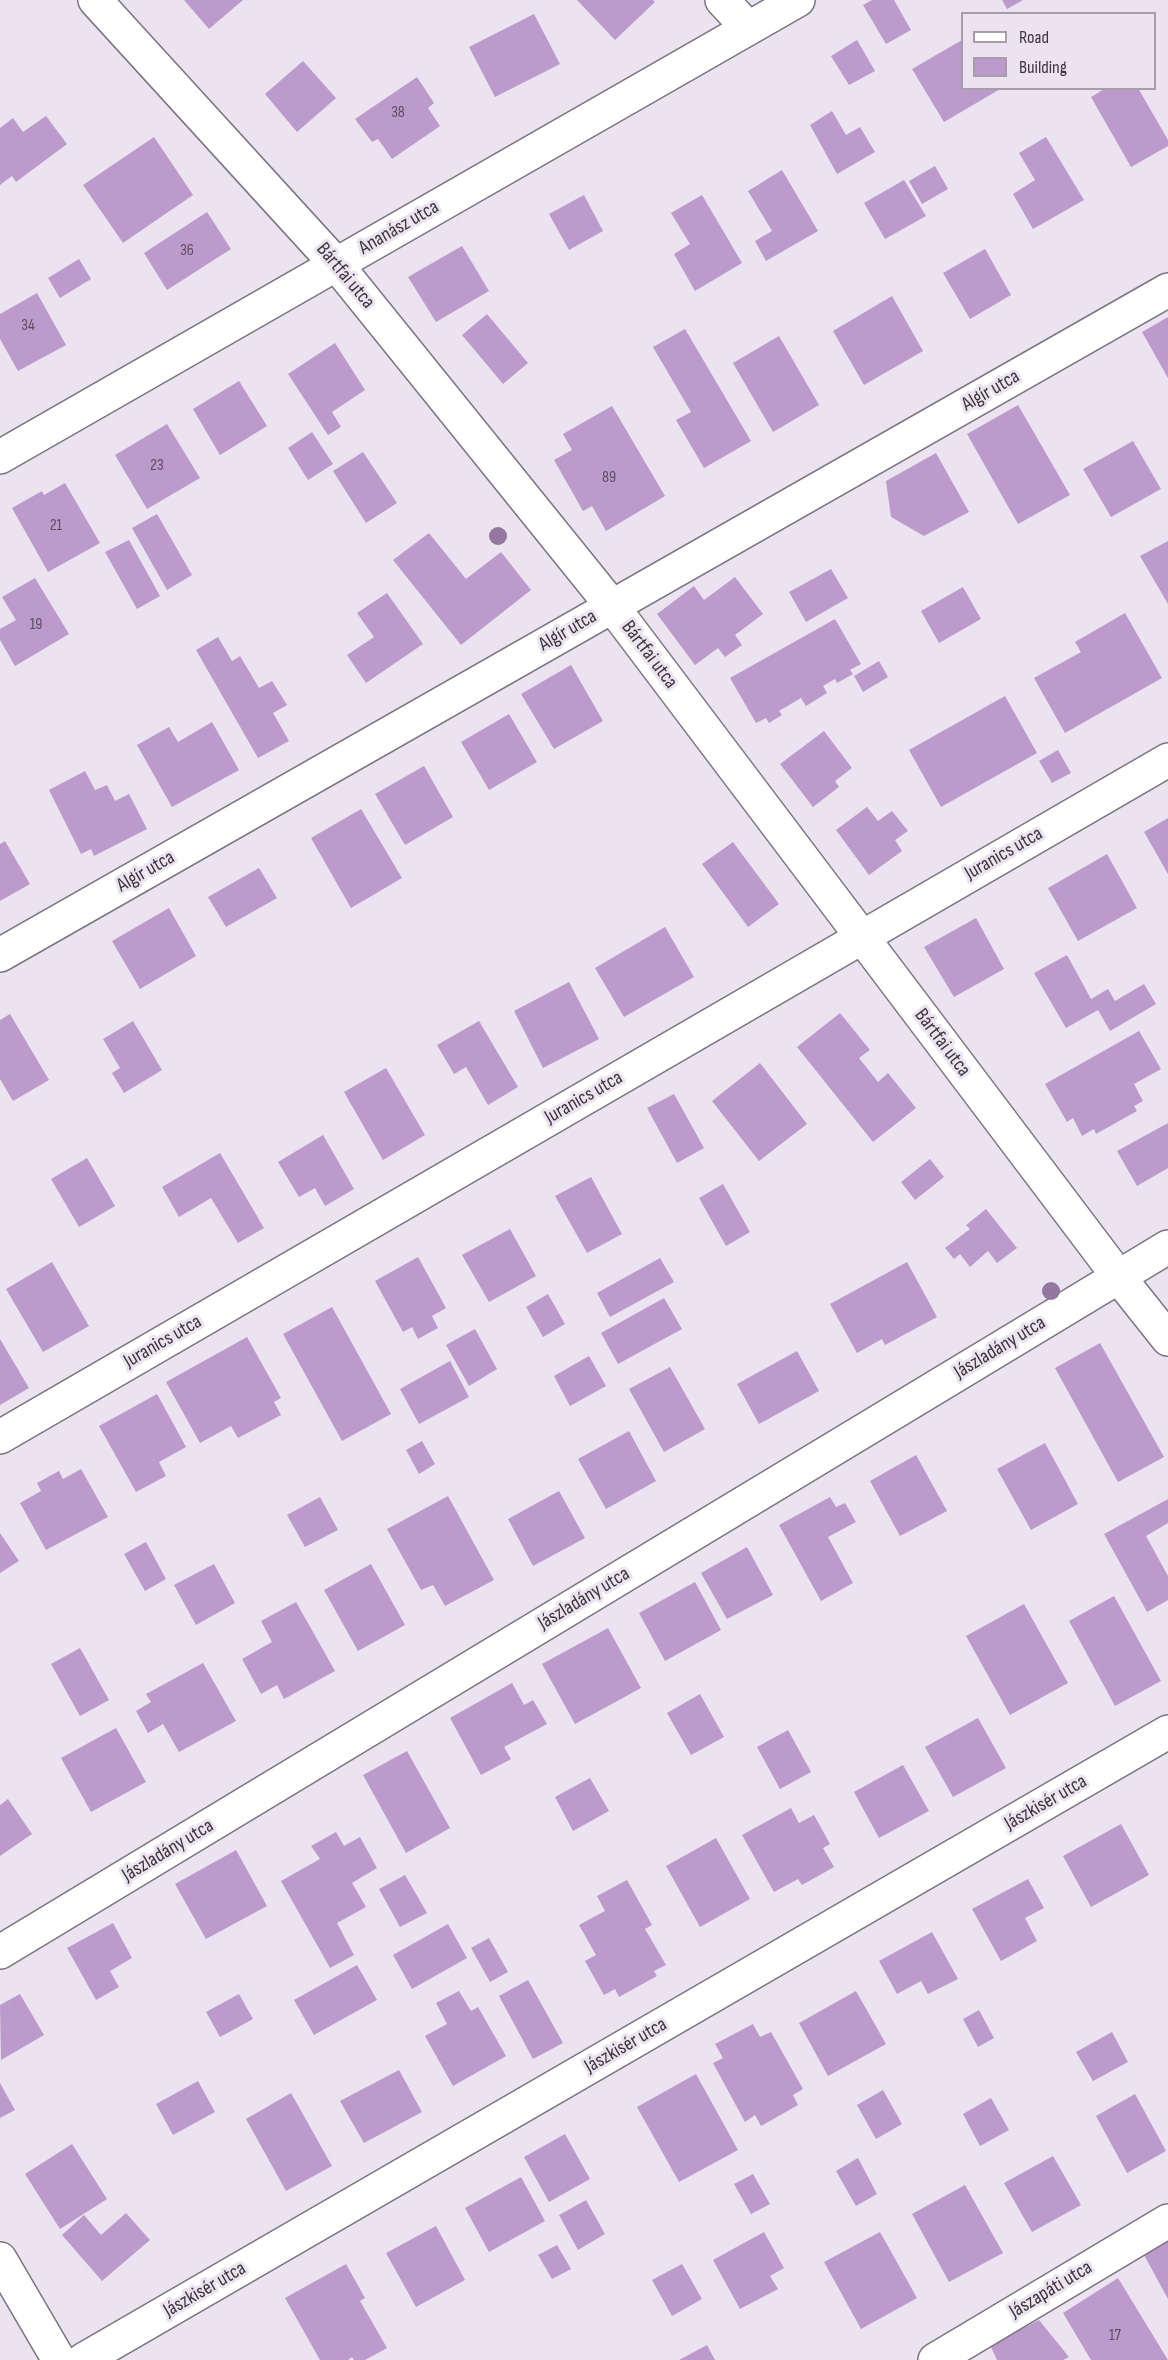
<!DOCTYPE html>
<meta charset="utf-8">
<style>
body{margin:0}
#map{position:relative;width:1168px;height:2360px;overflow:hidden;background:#ece3f0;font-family:"Sofia Sans Condensed",sans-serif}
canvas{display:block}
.legend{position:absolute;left:961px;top:12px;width:195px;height:78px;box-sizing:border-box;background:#ece3f0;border:2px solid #a59ea8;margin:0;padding:8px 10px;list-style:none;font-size:18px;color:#3a363b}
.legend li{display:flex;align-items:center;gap:12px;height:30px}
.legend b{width:30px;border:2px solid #a59ea8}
</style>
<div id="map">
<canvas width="1168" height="2360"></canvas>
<ul class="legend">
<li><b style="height:8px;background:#fff"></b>Road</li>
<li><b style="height:16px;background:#bc9acb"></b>Building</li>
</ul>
</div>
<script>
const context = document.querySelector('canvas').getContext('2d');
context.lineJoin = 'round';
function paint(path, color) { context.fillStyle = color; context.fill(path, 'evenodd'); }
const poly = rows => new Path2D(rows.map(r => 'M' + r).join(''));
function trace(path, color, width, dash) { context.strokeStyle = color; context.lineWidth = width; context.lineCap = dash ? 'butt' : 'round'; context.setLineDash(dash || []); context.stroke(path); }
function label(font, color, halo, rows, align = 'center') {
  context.font = font + ' "Sofia Sans Condensed",sans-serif'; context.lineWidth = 6; context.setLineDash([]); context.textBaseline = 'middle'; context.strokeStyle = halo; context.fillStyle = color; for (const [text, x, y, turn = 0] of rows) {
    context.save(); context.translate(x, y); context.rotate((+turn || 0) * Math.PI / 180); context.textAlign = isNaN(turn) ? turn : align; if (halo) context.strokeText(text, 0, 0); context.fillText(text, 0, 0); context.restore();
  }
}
const building = poly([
 [184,0,243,0,209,29],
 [577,0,653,0,655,2,615,40],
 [872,0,894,0,911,30,886,44,863,5],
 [1002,0,1023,0,1007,9],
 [534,14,560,64,495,97,469,47],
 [857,40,875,71,849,85,831,56],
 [962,40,962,88,1002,88,944,122,912,69],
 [303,61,336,98,297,132,265,94],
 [417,77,434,103,428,108,440,126,392,159,378,139,372,142,355,119],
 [1106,88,1138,88,1168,140,1168,146,1131,167,1091,97],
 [832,111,846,135,860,127,875,152,837,174,810,125],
 [46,116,67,144,16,182,12,176,0,185,0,128,13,118,23,132],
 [154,137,193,195,123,243,83,185],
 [1046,137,1084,200,1033,229,1013,194,1035,180,1019,153],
 [935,166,948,189,922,204,909,181],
 [782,170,818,231,766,261,755,241,772,231,748,191],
 [904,180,926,216,885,239,864,203],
 [584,195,603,231,569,250,549,214],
 [702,195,742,263,695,291,674,254,690,244,671,213],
 [207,212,231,249,167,290,144,253],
 [462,246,489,291,436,322,408,277],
 [985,249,1011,295,970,319,943,273],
 [79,259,91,279,60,298,48,278],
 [37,293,66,345,18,371,0,339,0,314],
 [892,296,923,351,864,385,833,331],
 [487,314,528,363,503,384,462,335],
 [1168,317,1168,378,1142,332],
 [685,329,751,441,704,468,676,420,691,412,653,347],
 [779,336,819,405,773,432,733,363],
 [335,343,365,390,332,412,341,427,328,435,288,374],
 [239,381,267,426,220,455,193,409],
 [1018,405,1070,495,1018,524,967,434],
 [612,406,665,496,606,531,592,506,583,511,554,460,572,450,563,434],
 [167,424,200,478,147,509,115,455],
 [312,432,333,464,308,480,288,448],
 [1133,441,1161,489,1111,517,1083,469],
 [363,452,397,503,366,523,333,471],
 [936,453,969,512,924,536,891,517,886,481],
 [65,483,100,543,48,572,12,508,42,491,44,495],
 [157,514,192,575,167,590,132,528],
 [429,533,466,579,501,552,531,590,461,645,393,560],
 [129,540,160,596,137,609,105,552],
 [1168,541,1168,604,1140,556],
 [831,569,848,598,806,622,789,592],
 [735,577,763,614,735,635,742,645,725,657,718,648,695,665,657,614,694,586,704,600],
 [35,578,69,634,15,666,0,640,0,629,16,620,2,597],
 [963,587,981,619,939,643,921,611],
 [387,593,423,644,366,683,347,655,374,637,357,613],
 [1125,613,1162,678,1065,733,1034,678,1081,652,1075,642],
 [835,619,861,664,850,670,853,674,837,683,835,679,823,686,827,693,806,706,801,698,779,711,782,715,769,723,766,718,756,723,730,678],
 [218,637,232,661,240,656,259,688,272,681,287,705,273,713,289,741,258,758,196,650],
 [879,661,888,677,863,692,854,676],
 [571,665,603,721,554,749,521,694],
 [1005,696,1037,753,941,807,909,750],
 [509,714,537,762,489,790,461,742],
 [212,722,239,770,172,807,137,745,169,727,178,742],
 [824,731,852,768,835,781,839,787,813,807,780,764],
 [1058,750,1071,773,1052,783,1039,761],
 [424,766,453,817,405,845,375,794],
 [85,771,95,790,107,785,115,801,129,794,147,829,94,856,91,849,81,854,49,790],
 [867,807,878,821,892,811,908,831,895,840,902,851,869,875,836,830],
 [361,809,402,878,351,908,311,838],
 [1168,818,1168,874,1144,832],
 [5,841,30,884,0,901,0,844],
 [733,842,779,904,748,927,702,864],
 [1107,854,1137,908,1078,941,1048,888],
 [259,868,277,898,226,927,208,897],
 [169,908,196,956,140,989,112,941],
 [976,918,1004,969,954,997,924,947],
 [665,927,694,977,624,1017,595,968],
 [1067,955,1091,999,1108,989,1115,1001,1144,984,1156,1004,1110,1031,1098,1010,1066,1028,1034,973],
 [569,982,599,1039,543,1068,514,1011],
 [840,1013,870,1050,859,1058,878,1082,888,1073,916,1108,873,1142,797,1047],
 [10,1014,49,1080,13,1101,0,1079,0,1020],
 [133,1021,162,1070,124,1093,112,1073,120,1068,103,1039],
 [479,1021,518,1087,488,1105,466,1067,454,1074,437,1045],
 [1139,1031,1161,1069,1134,1084,1143,1101,1134,1106,1137,1111,1096,1134,1094,1129,1082,1136,1073,1118,1067,1122,1045,1084],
 [760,1063,807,1124,759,1161,712,1101],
 [386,1068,425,1135,383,1160,344,1092],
 [674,1094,704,1148,677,1163,647,1108],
 [1168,1123,1168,1168,1137,1186,1117,1151],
 [323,1135,354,1189,325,1206,315,1188,299,1197,278,1162],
 [220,1153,264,1228,238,1243,211,1198,179,1217,162,1187],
 [87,1158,115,1206,79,1227,51,1179],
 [930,1159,944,1177,915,1200,901,1182],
 [591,1177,622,1234,587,1253,555,1196],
 [723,1184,750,1232,726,1246,699,1198],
 [986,1209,1017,1248,997,1263,988,1251,970,1267,960,1254,954,1259,945,1248,970,1229,966,1225],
 [510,1229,536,1276,489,1302,462,1255],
 [418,1257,446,1308,432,1316,438,1328,418,1339,412,1327,403,1332,375,1281],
 [660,1258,674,1282,610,1317,597,1293],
 [52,1262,89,1326,43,1352,6,1289],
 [907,1262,937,1317,885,1345,882,1339,857,1353,830,1304],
 [548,1294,565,1324,543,1337,526,1307],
 [664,1298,682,1329,618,1364,601,1333],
 [332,1307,391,1414,342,1441,283,1334],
 [475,1329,497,1369,469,1386,446,1345],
 [247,1337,281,1398,274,1402,281,1415,238,1438,231,1426,200,1443,166,1382],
 [0,1339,29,1388,0,1405],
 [1100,1343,1164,1457,1118,1482,1055,1368],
 [797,1351,819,1391,759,1424,737,1384],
 [589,1356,606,1386,570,1406,554,1376],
 [450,1361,469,1397,419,1424,400,1389],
 [670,1367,705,1429,664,1452,629,1389],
 [157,1394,186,1447,159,1462,166,1476,136,1492,99,1426],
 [629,1431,656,1481,606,1509,578,1459],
 [422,1441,435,1464,419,1474,406,1450],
 [1045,1443,1078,1504,1031,1530,997,1469],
 [916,1455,947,1511,900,1536,870,1481],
 [81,1469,108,1517,46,1550,20,1503,41,1491,37,1483,59,1471,63,1479],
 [559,1491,585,1538,533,1566,508,1519],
 [448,1496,494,1580,445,1606,433,1585,421,1590,387,1529],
 [320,1497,338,1530,305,1547,287,1515],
 [830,1497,836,1507,845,1503,856,1522,828,1537,853,1583,821,1601,779,1525],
 [1168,1499,1168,1523,1146,1536,1168,1576,1168,1600,1147,1612,1104,1534],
 [0,1533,19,1561,0,1573],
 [146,1542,166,1579,145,1591,124,1554],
 [747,1547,773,1595,727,1619,701,1573],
 [214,1564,235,1603,196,1625,174,1585],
 [371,1564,405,1625,358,1651,324,1590],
 [695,1582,721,1630,665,1661,639,1613],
 [1114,1596,1161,1681,1115,1706,1069,1621],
 [296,1602,335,1671,284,1699,277,1685,261,1694,242,1659,272,1642,261,1621],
 [1024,1604,1068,1683,1010,1715,966,1636],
 [608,1628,641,1688,575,1724,542,1664],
 [80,1648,109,1700,80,1716,51,1664],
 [203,1663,236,1721,179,1752,163,1724,148,1733,136,1711,151,1702,146,1694],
 [512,1683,524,1705,533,1700,547,1724,504,1747,511,1759,481,1775,450,1718],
 [700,1694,724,1737,691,1755,667,1713],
 [978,1718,1006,1768,953,1797,925,1747],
 [116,1728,146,1782,91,1812,61,1758],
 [788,1730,811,1772,780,1789,757,1747],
 [407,1751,450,1828,406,1853,363,1775],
 [903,1765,929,1811,879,1838,854,1792],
 [590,1778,609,1811,573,1831,555,1797],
 [8,1799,32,1834,0,1856,0,1805],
 [791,1808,799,1823,814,1815,830,1844,823,1848,834,1867,802,1885,798,1879,774,1892,742,1835],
 [1121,1824,1149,1875,1091,1907,1063,1856],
 [336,1832,344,1846,360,1837,377,1868,352,1883,366,1907,337,1923,354,1955,330,1968,281,1881,320,1859,311,1846],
 [716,1838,750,1899,700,1927,666,1866],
 [236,1850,267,1906,206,1939,175,1884],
 [405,1875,427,1913,400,1927,379,1889],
 [1028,1879,1044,1908,1025,1918,1037,1941,1001,1961,972,1909],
 [627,1880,652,1925,645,1929,666,1965,654,1971,657,1976,619,1997,615,1989,604,1995,585,1961,596,1955,579,1925,605,1911,597,1896],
 [113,1923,132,1958,110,1971,119,1987,96,2000,67,1948],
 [448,1924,467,1958,412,1989,393,1955],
 [932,1932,958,1979,928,1994,921,1981,897,1994,879,1961],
 [489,1938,508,1972,490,1982,471,1948],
 [357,1965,377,2000,314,2035,294,2000],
 [528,1980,563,2043,533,2059,499,1996],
 [459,1991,471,2011,478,2007,506,2056,453,2086,425,2036,447,2024,436,2003],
 [856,1991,886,2044,828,2076,799,2023],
 [20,1994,44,2035,1,2060,0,2005],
 [239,1994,253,2019,220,2037,206,2012],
 [979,2010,994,2038,978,2047,963,2019],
 [753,2024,760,2037,771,2032,803,2089,793,2095,798,2105,761,2126,755,2115,745,2122,713,2063,723,2058,715,2044],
 [1112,2032,1128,2062,1093,2081,1076,2052],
 [399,2070,422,2112,364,2143,340,2101],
 [696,2074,738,2150,679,2182,637,2107],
 [198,2081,215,2112,173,2135,156,2104],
 [0,2083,15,2110,0,2118],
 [883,2090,902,2124,876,2139,857,2105],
 [291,2093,332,2166,286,2191,246,2119],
 [1135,2094,1166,2151,1127,2173,1096,2116],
 [991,2098,1009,2130,980,2146,963,2114],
 [565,2134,590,2179,549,2202,524,2157],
 [72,2144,107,2199,60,2229,25,2174],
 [1053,2156,1081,2205,1032,2232,1004,2183],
 [858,2158,877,2194,856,2206,836,2171],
 [753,2174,770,2204,751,2214,734,2184],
 [521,2177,545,2221,489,2252,465,2208],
 [965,2185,1003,2253,949,2282,912,2214],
 [586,2200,605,2234,578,2250,559,2215],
 [126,2213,150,2240,102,2281,62,2235,84,2215,101,2235],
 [436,2226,465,2280,416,2307,386,2253],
 [764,2232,784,2268,770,2276,778,2289,740,2309,713,2260],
 [880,2232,917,2298,861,2329,824,2262],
 [1168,2241,1168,2299,1144,2255],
 [557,2245,571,2269,552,2279,538,2255],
 [346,2264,365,2298,360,2301,387,2348,365,2360,354,2360,352,2357,348,2360,320,2360,285,2298],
 [682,2264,702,2299,672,2316,652,2280],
 [1118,2278,1168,2360,1091,2360,1063,2313],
 [1039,2320,1069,2357,1063,2360,997,2360,990,2345],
 [707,2345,715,2360,679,2360]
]);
const minor = poly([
 [95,0,336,264,612,606,1118,1276,1168,1339],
 [722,0,748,28],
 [0,955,1168,290],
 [0,1437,1168,760],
 [0,1952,1168,1247],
 [0,2259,59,2360],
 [83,2360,1168,1732],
 [935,2360,1168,2221]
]);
const tertiary = poly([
 [0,457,798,0]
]);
const trees = [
 [498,536],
 [1051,1291]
];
const numberNames = [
 ["38",398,113],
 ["36",187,251],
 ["34",28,326],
 ["23",157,466],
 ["89",609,478],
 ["21",56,526],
 ["19",36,625],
 ["17",1115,2336]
];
const streetNames = [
 ["Ananász utca",399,228,-30],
 ["Bártfai utca",345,276,50],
 ["Algír utca",991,391,-30],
 ["Algír utca",568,631,-30],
 ["Bártfai utca",649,655,53],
 ["Juranics utca",1004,854,-30],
 ["Algír utca",146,872,-30],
 ["Bártfai utca",942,1043,53],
 ["Juranics utca",584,1098,-30],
 ["Juranics utca",163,1342,-30],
 ["Jászladány utca",1000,1348,-31],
 ["Jászladány utca",584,1599,-31],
 ["Jászkisér utca",1046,1803,-30],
 ["Jászladány utca",168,1851,-31],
 ["Jászkisér utca",626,2046,-30],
 ["Jászkisér utca",205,2290,-30],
 ["Jászapáti utca",1051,2290,-31]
];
paint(building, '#bc9acb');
trace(minor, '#7c7480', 36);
trace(tertiary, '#7c7480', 36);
trace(minor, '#fff', 33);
trace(tertiary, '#fff', 33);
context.fillStyle = '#93779e';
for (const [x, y] of trees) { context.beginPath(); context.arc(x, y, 9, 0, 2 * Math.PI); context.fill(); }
label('16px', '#5a4f5f', null, numberNames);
label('20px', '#3a363b', '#ece3f0', streetNames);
</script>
